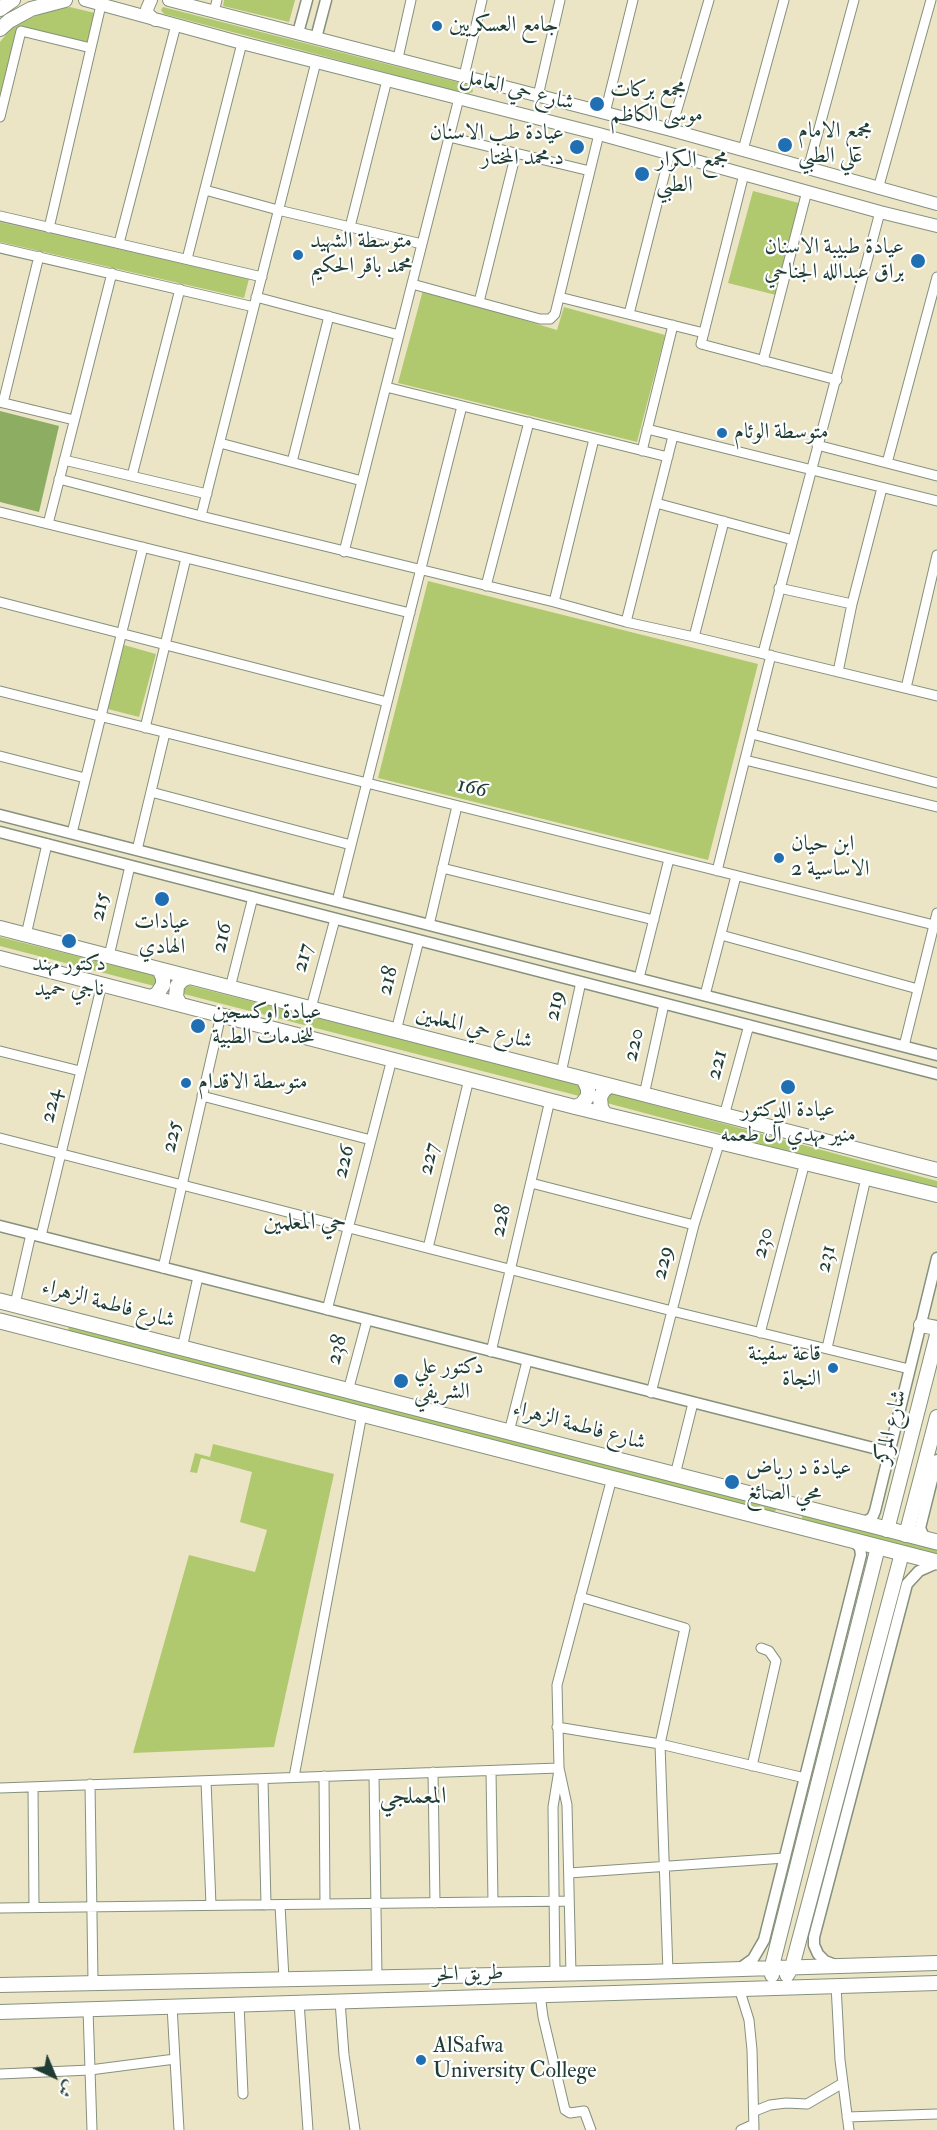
<!DOCTYPE html>
<meta charset="utf-8">
<style>
body{margin:0}
#map{position:relative;width:937px;height:2130px;overflow:hidden;background:#ebe5c6;font-family:"IM FELL Double Pica",Amiri,serif}
canvas{display:block}
.north{position:absolute;left:24px;top:2046px;width:60px;height:60px;-webkit-text-stroke:4px #fff;paint-order:stroke;rotate:136deg;font-size:16px;font-weight:700;line-height:24px;text-align:center;color:#1f3d34}
.north::after{content:'';display:block;margin:auto;width:21px;height:27px;background:#1f3d34;clip-path:polygon(50% 0,100% 100%,50% 72%,0 100%)}
</style>
<div id="map">
<canvas width="937" height="2130"></canvas>
<div class="north">ش</div>
</div>
<script>
const context = document.querySelector('canvas').getContext('2d');
context.lineJoin = 'round';
function paint(path, color) { context.fillStyle = color; context.fill(path, 'evenodd'); }
const poly = rows => new Path2D(rows.map(r => 'M' + r).join(''));
function trace(path, color, width, dash) { context.strokeStyle = color; context.lineWidth = width; context.lineCap = dash ? 'butt' : 'round'; context.setLineDash(dash || []); context.stroke(path); }
function label(font, color, halo, rows, align = 'center') {
  context.font = font + ' "IM FELL Double Pica",Amiri,serif'; context.lineWidth = 4.5; context.setLineDash([]); context.textBaseline = 'middle'; context.strokeStyle = halo; context.fillStyle = color; for (const [text, x, y, turn = 0] of rows) {
    context.save(); context.translate(x, y); context.rotate((+turn || 0) * Math.PI / 180); context.textAlign = isNaN(turn) ? turn : align; if (halo) context.strokeText(text, 0, 0); context.fillText(text, 0, 0); context.restore();
  }
}
const green = poly([
 [224,0,295,0,289,22,223,6],
 [70,7,95,13,87,43,20,30,0,108,0,42,12,27,22,21,55,9],
 [163,7,469,85,472,87,473,92,467,94,164,14,161,10],
 [753,191,799,203,776,295,728,283],
 [0,222,249,279,244,298,0,242],
 [423,290,557,330,564,307,665,335,637,442,398,383],
 [428,581,758,664,708,860,378,778],
 [124,645,156,654,139,717,108,709],
 [0,937,161,977,158,987,0,946],
 [183,984,586,1086,583,1097,180,993],
 [606,1092,937,1181,937,1191,603,1102],
 [70,1325,776,1507,776,1510,774,1513,70,1332,68,1328],
 [213,1444,334,1474,274,1747,133,1753,189,1555,255,1572,267,1530,240,1522,252,1472,201,1458,197,1473,190,1472,195,1453,210,1457],
 [802,1514,937,1548,937,1556,802,1520]
]);
const forest = poly([
 [0,411,59,426,39,512,0,502]
]);
const minor = poly([
 [214,12,217,0],
 [398,58,411,0],
 [464,76,482,0],
 [538,96,560,0],
 [605,113,633,0],
 [0,117,21,31,91,48],
 [671,130,709,0],
 [449,137,590,171],
 [743,150,784,0],
 [808,169,854,0],
 [744,174,701,344,837,380],
 [878,189,931,0],
 [205,190,278,210,422,244],
 [0,216,262,277],
 [350,227,387,80],
 [49,228,101,5],
 [119,243,176,25],
 [0,248,254,307],
 [187,259,242,43],
 [412,284,540,319,550,319,555,314,599,134],
 [256,297,399,335],
 [559,297,704,333],
 [479,302,516,153],
 [629,314,670,153],
 [763,361,807,191],
 [386,387,668,457],
 [0,402,74,420],
 [3,403,39,256],
 [647,429,937,501],
 [220,443,362,481],
 [817,445,937,476],
 [642,451,673,325],
 [64,460,207,494],
 [292,462,329,316],
 [887,463,937,277],
 [132,476,180,289],
 [59,479,201,516,554,602,626,622,694,637,937,696],
 [656,503,793,540],
 [0,512,410,613],
 [201,516,316,62],
 [48,524,112,273],
 [344,552,459,98],
 [486,586,529,422],
 [779,588,852,604],
 [0,602,387,702],
 [554,602,594,439],
 [626,622,673,436],
 [694,637,724,521],
 [763,653,880,212],
 [838,672,852,604,882,488],
 [906,688,937,555],
 [0,691,934,925],
 [145,728,186,558],
 [752,734,937,783],
 [0,756,85,778],
 [745,760,937,807],
 [151,792,351,845],
 [72,833,143,547],
 [137,850,165,733],
 [442,868,654,920],
 [717,871,771,655],
 [337,901,462,406],
 [429,925,457,806],
 [26,935,47,844],
 [721,935,918,989],
 [109,956,130,866],
 [639,978,669,859],
 [230,988,253,897],
 [705,995,736,876],
 [311,1008,335,919],
 [396,1031,419,940],
 [904,1046,937,913],
 [0,1051,80,1071],
 [561,1073,581,982],
 [644,1095,664,1004],
 [202,1096,371,1140],
 [724,1116,749,1025],
 [0,1138,672,1311,909,1369],
 [531,1183,694,1225],
 [41,1236,102,984],
 [428,1248,469,1079],
 [163,1268,221,1015],
 [15,1304,31,1234],
 [327,1310,392,1059],
 [760,1333,805,1162],
 [182,1348,198,1277],
 [827,1348,866,1178],
 [491,1352,550,1100],
 [348,1391,367,1320],
 [651,1393,694,1225,719,1144],
 [509,1432,527,1361],
 [675,1475,693,1403],
 [580,1597,685,1628,660,1744,668,1972],
 [557,1727,660,1744,805,1778],
 [752,1766,776,1661,769,1651,761,1648],
 [491,1771,493,1902],
 [433,1772,435,1903],
 [374,1775,377,1977],
 [324,1776,325,1904],
 [294,1777,362,1414],
 [263,1779,266,1905],
 [206,1781,211,1905],
 [90,1784,93,1981],
 [33,1787,34,1907],
 [0,1788,559,1768],
 [569,1873,785,1858],
 [280,1905,284,1979],
 [0,1908,569,1901],
 [555,1974,553,1807,559,1770],
 [571,1974,567,1805,559,1768,557,1685,612,1478],
 [836,1985,840,2060,849,2130],
 [739,1988,749,2020,752,2050,754,2130],
 [540,1994,543,2017,565,2110,570,2113,584,2111,591,2130],
 [340,2001,344,2055,355,2130],
 [299,2002,308,2130],
 [239,2004,243,2094],
 [172,2006,179,2130],
 [88,2009,92,2130],
 [0,2074,90,2070,175,2059],
 [755,2111,770,2105,786,2103,807,2104,843,2083],
 [847,2117,937,2114],
 [741,2130,754,2124]
]);
const tertiary = poly([
 [298,33,307,0],
 [316,38,326,0],
 [0,815,937,1055],
 [0,832,937,1074],
 [0,1226,889,1452],
 [861,1524,872,1518,875,1511,937,1258],
 [928,1539,923,1535,920,1528,937,1460],
 [835,1965,825,1961,818,1954,814,1945,814,1937,907,1584,919,1571,937,1563],
 [739,1969,753,1959,764,1940,861,1555,860,1548,853,1540]
]);
const secondary = poly([
 [85,0,242,43,599,134,880,212,937,226],
 [151,0,147,9,148,14,155,20],
 [169,0,671,130,937,204]
]);
const primary = poly([
 [0,9,13,0],
 [0,29,9,21,31,9,65,0],
 [0,928,937,1170],
 [0,958,575,1107,937,1195],
 [151,997,157,994,163,985,163,978,159,969],
 [180,1004,176,997,177,986,182,980,189,977],
 [575,1107,582,1104,588,1096,588,1089,584,1080],
 [605,1114,601,1108,600,1097,604,1090,610,1086],
 [921,1325,937,1328],
 [887,1530,937,1335],
 [906,1535,937,1417],
 [772,1975,773,1962,878,1547],
 [787,1975,792,1967,902,1553],
 [0,1985,645,1972,937,1963],
 [0,2012,937,1983]
]);
const trunk = poly([
 [0,1301,937,1542],
 [0,1321,937,1562]
]);
const markers = [
 [437,26,6,"#1f6fb2"],
 [597,104,8,"#1f6fb2"],
 [785,145,8,"#1f6fb2"],
 [577,147,8,"#1f6fb2"],
 [642,174,8,"#1f6fb2"],
 [298,255,6,"#1f6fb2"],
 [918,261,8,"#1f6fb2"],
 [722,433,6,"#1f6fb2"],
 [779,858,6,"#1f6fb2"],
 [162,899,8,"#1f6fb2"],
 [69,941,8,"#1f6fb2"],
 [198,1026,8,"#1f6fb2"],
 [186,1083,6,"#1f6fb2"],
 [788,1087,8,"#1f6fb2"],
 [833,1368,6,"#1f6fb2"],
 [401,1381,8,"#1f6fb2"],
 [732,1482,8,"#1f6fb2"],
 [421,2060,6,"#1f6fb2"]
];
const poiNames = [
 ["جامع العسكريين",449,26],
 ["مجمع بركات",610,91],
 ["موسى الكاظم",610,116],
 ["مجمع الامام",798,132],
 ["علي الطبي",798,157],
 ["عيادة طب الاسنان",564,134,"right"],
 ["د.محمد المختار",564,159,"right"],
 ["مجمع الكرار",656,161],
 ["الطبي",656,186],
 ["متوسطة الشهيد",310,242],
 ["محمد باقر الحكيم",310,267],
 ["عيادة طبيبة الاسنان",904,248,"right"],
 ["براق عبدالله الجناحي",904,273,"right"],
 ["متوسطة الوئام",734,433],
 ["ابن حيان",791,845],
 ["الاساسية 2",791,870],
 ["عيادات",162,923,"center"],
 ["الهادي",162,948,"center"],
 ["دكتور مهند",69,965,"center"],
 ["ناجي حميد",69,990,"center"],
 ["عيادة اوكسجين",212,1013],
 ["للخدمات الطبية",212,1038],
 ["متوسطة الاقدام",198,1083],
 ["عيادة الدكتور",788,1111,"center"],
 ["منير مهدي آل طعمه",788,1136,"center"],
 ["قاعة سفينة",821,1355,"right"],
 ["النجاة",821,1380,"right"],
 ["دكتور علي",414,1368],
 ["الشريفي",414,1393],
 ["عيادة د رياض",746,1469],
 ["محي الصائغ",746,1494],
 ["AlSafwa",433,2047],
 ["University College",433,2072]
];
const streetNames = [
 ["شارع حي العامل",517,91,14],
 ["166",472,789,14],
 ["215",101,907,-77],
 ["216",223,938,-76],
 ["217",304,958,-75],
 ["218",389,981,-76],
 ["219",556,1006,-78],
 ["شارع حي المعلمين",474,1029,14],
 ["220",635,1045,-77],
 ["221",718,1065,-75],
 ["224",52,1106,-77],
 ["225",173,1137,-77],
 ["227",430,1159,-76],
 ["226",345,1162,-76],
 ["228",502,1221,-77],
 ["230",764,1243,-75],
 ["231",827,1259,-77],
 ["229",664,1263,-76],
 ["شارع فاطمة الزهراء",108,1305,15],
 ["238",338,1350,-75],
 ["شارع فاطمة الزهراء",579,1427,15],
 ["شارع المركز",892,1427,-76],
 ["طريق الحر",468,1975,-2]
];
const neighbourhoodNames = [
 ["حي المعلمين",305,1224],
 ["المعملجي",413,1798]
];
paint(green, '#b0c96f');
paint(forest, '#8cad62');
trace(minor, '#85917d', 11);
trace(tertiary, '#85917d', 13);
trace(secondary, '#85917d', 14);
trace(primary, '#85917d', 16);
trace(trunk, '#85917d', 17);
trace(minor, '#fff', 9);
trace(tertiary, '#fff', 10);
trace(secondary, '#fff', 12);
trace(primary, '#fff', 14);
trace(trunk, '#fff', 15);
for (const [x, y, r, color] of markers) { const dot = new Path2D(); dot.arc(x, y, r, 0, 2 * Math.PI); context.fillStyle = color; context.fill(dot); trace(dot, '#fff', 2); }
label('22px', '#1f3d34', '#fff', poiNames, 'left');
label('22px', '#1f3d34', '#fff', streetNames);
label('24px', '#1f3d34', '#fff', neighbourhoodNames);
</script>
